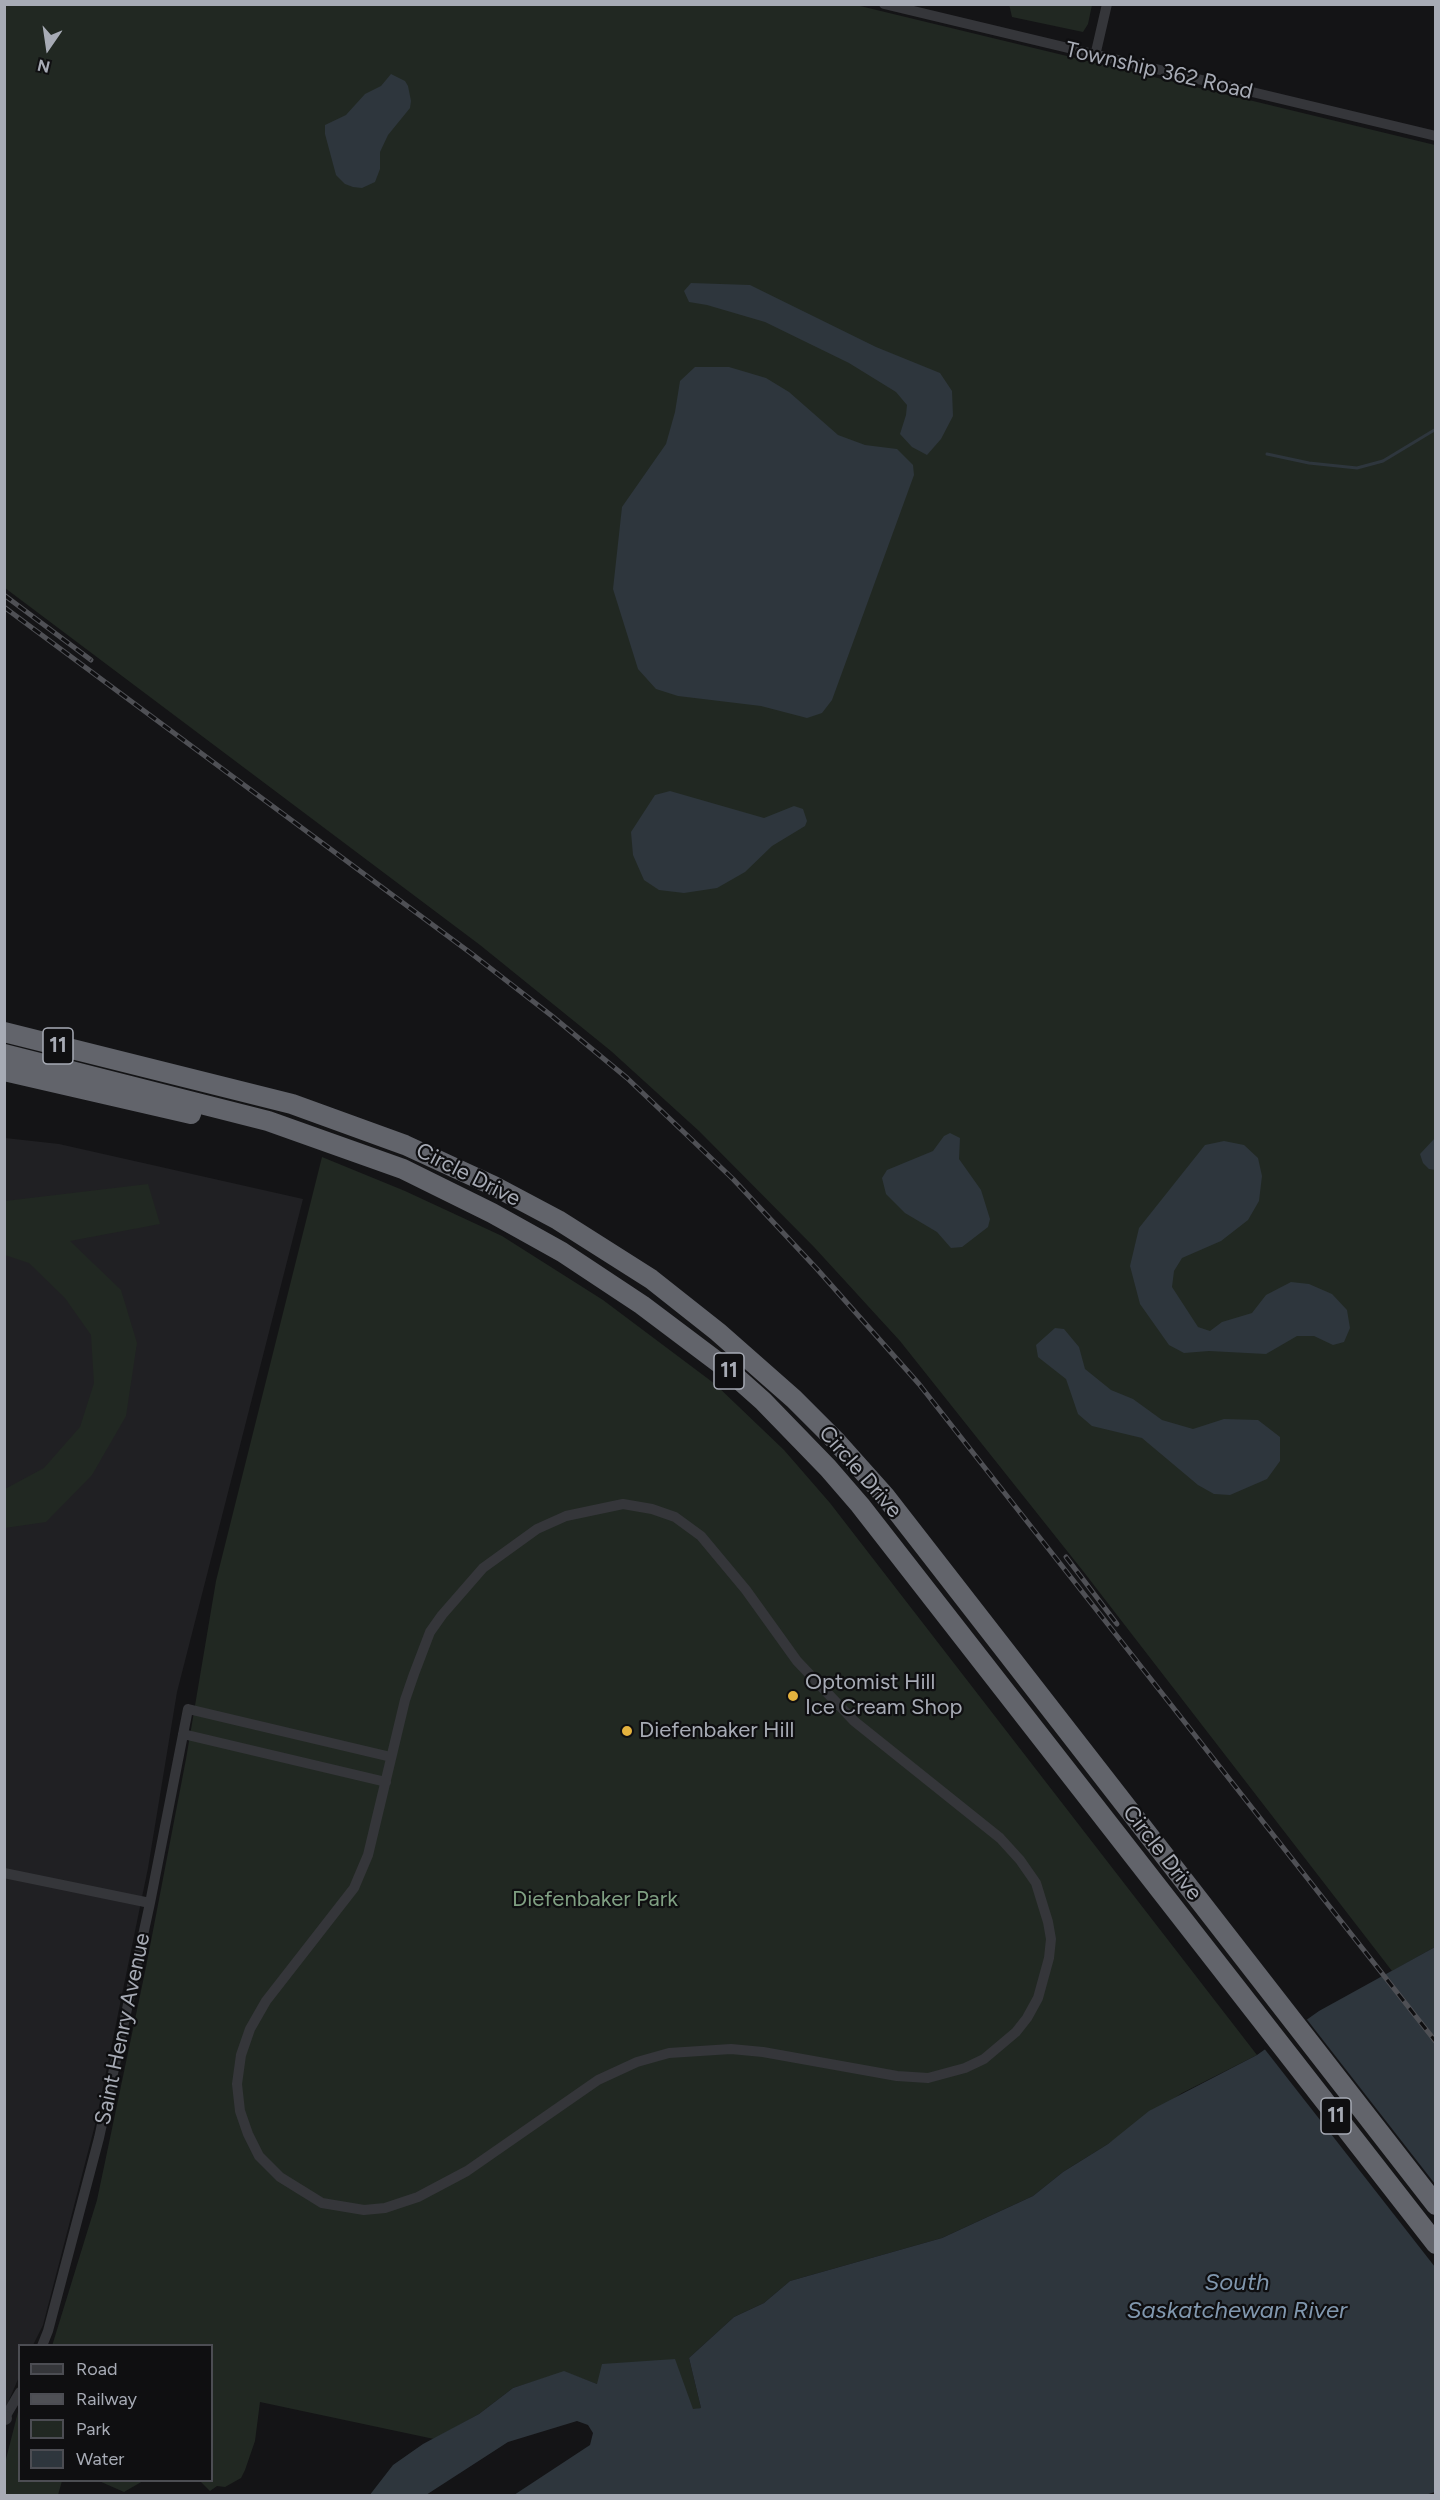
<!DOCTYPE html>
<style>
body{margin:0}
#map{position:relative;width:1440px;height:2500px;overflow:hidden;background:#141416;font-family:Figtree,sans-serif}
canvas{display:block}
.frame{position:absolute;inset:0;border:6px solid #a7abb5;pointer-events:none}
.legend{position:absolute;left:18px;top:2344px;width:195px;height:138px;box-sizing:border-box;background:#0f0f11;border:2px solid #4c4d53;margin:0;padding:8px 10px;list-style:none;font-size:18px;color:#a7abb5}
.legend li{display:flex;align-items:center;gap:12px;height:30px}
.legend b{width:30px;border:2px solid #4c4d53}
.north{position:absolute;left:18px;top:18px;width:60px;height:60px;-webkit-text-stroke:4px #0f0f11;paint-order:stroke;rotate:193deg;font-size:16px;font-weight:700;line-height:24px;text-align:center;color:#a7abb5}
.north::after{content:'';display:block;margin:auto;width:21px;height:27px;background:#a7abb5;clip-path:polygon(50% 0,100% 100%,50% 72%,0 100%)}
</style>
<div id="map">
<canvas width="1440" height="2500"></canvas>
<div class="frame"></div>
<ul class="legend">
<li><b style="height:8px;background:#35363a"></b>Road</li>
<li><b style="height:8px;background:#4f5055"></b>Railway</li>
<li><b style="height:16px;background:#212822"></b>Park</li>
<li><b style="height:16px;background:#2e363d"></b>Water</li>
</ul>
<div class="north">N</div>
</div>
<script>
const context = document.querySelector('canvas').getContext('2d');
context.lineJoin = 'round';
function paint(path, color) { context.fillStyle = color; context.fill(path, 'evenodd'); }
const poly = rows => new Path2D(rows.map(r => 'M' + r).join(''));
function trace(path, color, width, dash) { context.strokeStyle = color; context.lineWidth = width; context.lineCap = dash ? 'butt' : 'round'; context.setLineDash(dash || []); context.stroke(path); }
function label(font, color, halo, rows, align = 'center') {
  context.font = font + ' Figtree,sans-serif'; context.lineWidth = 4.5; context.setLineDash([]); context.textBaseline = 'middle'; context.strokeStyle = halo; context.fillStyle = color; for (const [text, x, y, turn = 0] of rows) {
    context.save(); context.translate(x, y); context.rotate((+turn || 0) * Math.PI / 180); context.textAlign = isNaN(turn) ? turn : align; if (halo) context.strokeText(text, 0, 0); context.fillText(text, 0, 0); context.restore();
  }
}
const built = poly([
 [5,1138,59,1144,303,1199,177,1692,148,1868,96,2121,43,2325,33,2345,20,2346,19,2377,6,2407]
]);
const green = poly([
 [1009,4,1092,4,1092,5,1088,24,1083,32,1012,17],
 [5,5,856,5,1435,145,1435,1947,1392,1971,1083,1571,900,1341,814,1247,699,1131,611,1051,480,945,5,588],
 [322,1157,405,1191,502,1236,603,1300,715,1384,784,1450,830,1503,1257,2055,1182,2093,1108,2144,1063,2172,1033,2196,942,2238,790,2281,764,2303,734,2317,689,2358,701,2408,693,2410,597,2384,564,2372,513,2388,479,2414,434,2439,260,2402,255,2441,245,2470,241,2478,225,2487,217,2486,210,2491,200,2481,212,2480,212,2346,52,2346,97,2200,146,1967,186,1759,216,1581],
 [148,1184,160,1224,70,1241,121,1290,137,1343,126,1416,92,1475,46,1522,5,1528,5,1489,44,1468,80,1427,94,1383,91,1335,65,1298,29,1263,5,1255,5,1201],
 [19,2408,20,2480,62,2481,58,2495,5,2495,5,2463],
 [99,2481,143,2481,124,2492]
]);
const water = poly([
 [391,74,405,81,408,86,411,101,410,108,388,135,380,152,380,169,375,182,362,188,353,187,345,184,336,175,325,134,325,125,346,115,365,94,381,86],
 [691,283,750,285,876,347,940,373,952,391,953,416,941,439,927,455,912,447,900,434,906,415,907,405,896,392,849,363,765,322,707,305,689,302,684,291],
 [695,367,729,367,766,378,789,392,838,435,865,445,897,449,913,465,914,475,832,700,822,713,807,718,761,706,678,696,656,689,638,669,613,589,622,507,666,444,675,412,680,381],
 [670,791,764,818,794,806,803,809,807,821,805,826,772,846,745,872,717,888,684,893,659,890,644,880,633,855,631,832,655,795],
 [950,1133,960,1138,959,1159,981,1190,990,1219,988,1227,962,1247,951,1248,937,1232,905,1213,886,1194,882,1178,887,1170,933,1151,944,1136],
 [1435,1138,1435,1170,1429,1169,1423,1163,1420,1154],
 [1224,1141,1244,1145,1258,1158,1262,1176,1259,1201,1248,1220,1221,1241,1182,1258,1174,1271,1172,1287,1198,1327,1210,1331,1222,1322,1252,1313,1266,1295,1291,1282,1309,1284,1332,1294,1347,1310,1350,1328,1344,1342,1333,1345,1314,1336,1297,1336,1266,1354,1209,1351,1184,1353,1169,1345,1140,1304,1130,1266,1139,1228,1205,1145],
 [1055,1328,1064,1329,1079,1347,1085,1369,1111,1390,1133,1399,1162,1420,1193,1429,1224,1419,1258,1420,1280,1437,1280,1461,1267,1479,1230,1495,1214,1494,1198,1485,1142,1438,1092,1426,1078,1414,1066,1379,1038,1357,1036,1345],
 [1435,1947,1435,2492,1422,2496,514,2495,590,2445,593,2433,588,2425,577,2421,508,2442,426,2495,369,2496,393,2465,423,2444,479,2414,513,2388,564,2371,597,2384,602,2364,675,2359,693,2409,701,2408,689,2358,734,2317,764,2303,790,2281,942,2238,1033,2196,1063,2172,1108,2144,1149,2111,1257,2055,1319,2011]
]);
const pier = poly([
 [1305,2017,1435,2184,1435,2267,1263,2047]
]);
const stream = poly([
 [1267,454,1309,463,1357,468,1383,461,1436,429]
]);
const minor = poly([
 [884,4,1436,136],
 [1095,56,1107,4],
 [623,1504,652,1509,675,1517,701,1536,746,1590,797,1661,854,1721,1000,1838,1020,1860,1036,1883,1048,1922,1051,1939,1049,1958,1038,1998,1027,2018,1016,2032,984,2059,965,2068,928,2078,897,2076,763,2052,731,2049,669,2053,637,2062,598,2080,467,2171,418,2197,385,2208,364,2210,322,2203,280,2177,259,2156,248,2134,240,2111,237,2084,241,2055,250,2029,266,2001,354,1888,368,1855,405,1700,414,1674,430,1632,442,1615,483,1568,537,1529,566,1516,623,1504],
 [183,1734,386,1782],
 [4,1873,150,1903],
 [42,2346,48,2331,99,2138,150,1903,188,1709,391,1757],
 [4,2419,20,2392]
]);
const tertiary = poly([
 [4,2418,5,2418]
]);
const motorway = poly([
 [4,1032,292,1104,405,1145,494,1186,558,1220,651,1279,718,1332,794,1399,835,1440,885,1496,1436,2205],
 [4,1054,268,1121,403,1169,492,1213,562,1252,642,1305,727,1369,763,1401,828,1468,860,1505,1436,2244],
 [4,1071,191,1114]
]);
const rail = poly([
 [4,595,91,660],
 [4,607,472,954,552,1016,627,1078,733,1179,817,1269,919,1384,1436,2042],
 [1066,1557,1117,1624]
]);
const markers = [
 [793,1696,6,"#e4b23e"],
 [627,1731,6,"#e4b23e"]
];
const shields = [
 [58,1046,30],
 [729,1371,30],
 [1336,2116,30]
];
const shieldNames = [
 ["11",58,1046],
 ["11",729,1371],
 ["11",1336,2116]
];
const streetNames = [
 ["Township 362 Road",1159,71,13],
 ["Circle Drive",468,1175,27],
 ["Circle Drive",860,1472,49],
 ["Circle Drive",1162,1853,52],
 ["Saint Henry Avenue",123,2029,-78]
];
const poiNames = [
 ["Optomist Hill",805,1683],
 ["Ice Cream Shop",805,1708],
 ["Diefenbaker Hill",639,1731]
];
const parkNames = [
 ["Diefenbaker Park",595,1900]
];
const waterNames = [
 ["South",1237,2283],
 ["Saskatchewan River",1237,2311]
];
paint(built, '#202023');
paint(green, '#212822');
paint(water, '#2e363d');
paint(pier, '#141416');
trace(stream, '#2e363d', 3);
trace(minor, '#35363a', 10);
trace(tertiary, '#35363a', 14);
trace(motorway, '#62646b', 20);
trace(rail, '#4f5055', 5);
trace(rail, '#0f0f11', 3, [9]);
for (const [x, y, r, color] of markers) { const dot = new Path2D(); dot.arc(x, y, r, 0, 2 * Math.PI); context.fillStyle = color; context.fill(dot); trace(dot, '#0f0f11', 2); }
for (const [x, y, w] of shields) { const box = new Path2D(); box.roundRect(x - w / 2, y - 18, w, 36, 4.5); context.fillStyle = '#0f0f11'; context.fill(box); trace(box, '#a7abb5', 1.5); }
label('bold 21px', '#a7abb5', null, shieldNames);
label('22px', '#a7abb5', '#0f0f11', streetNames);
label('22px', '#a7abb5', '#0f0f11', poiNames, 'left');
label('22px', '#7f9f82', '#0f0f11', parkNames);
label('italic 24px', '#8097ae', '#0f0f11', waterNames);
</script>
